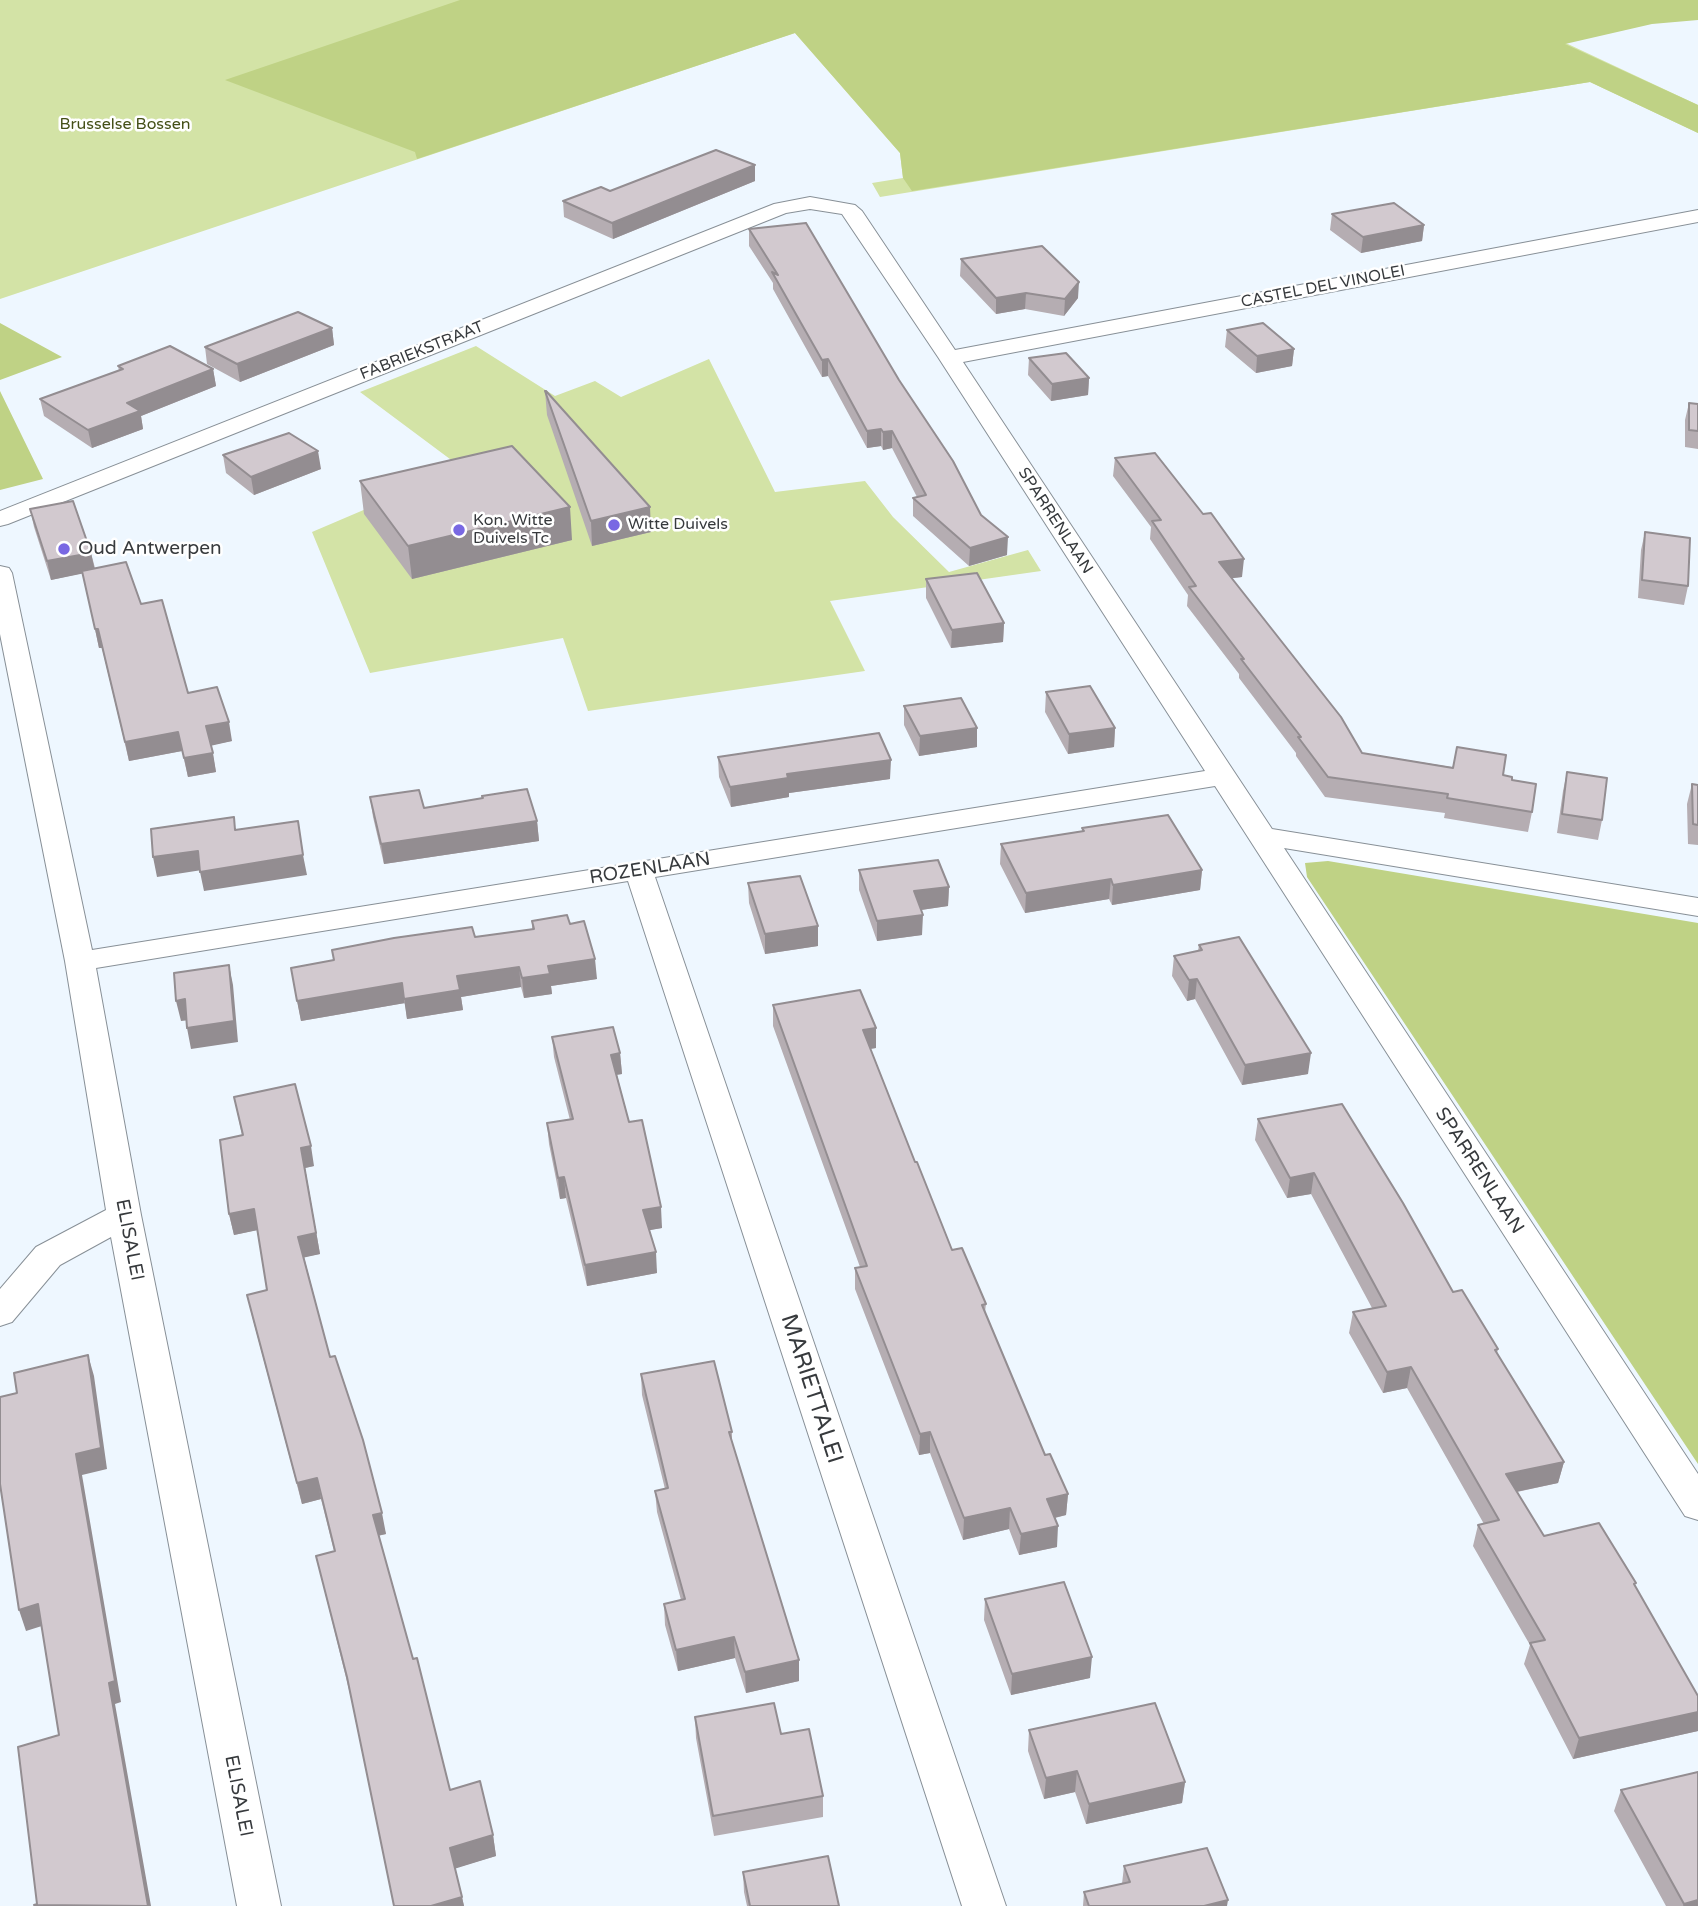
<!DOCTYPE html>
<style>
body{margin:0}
canvas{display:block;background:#eef7ff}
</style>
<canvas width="1698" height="1906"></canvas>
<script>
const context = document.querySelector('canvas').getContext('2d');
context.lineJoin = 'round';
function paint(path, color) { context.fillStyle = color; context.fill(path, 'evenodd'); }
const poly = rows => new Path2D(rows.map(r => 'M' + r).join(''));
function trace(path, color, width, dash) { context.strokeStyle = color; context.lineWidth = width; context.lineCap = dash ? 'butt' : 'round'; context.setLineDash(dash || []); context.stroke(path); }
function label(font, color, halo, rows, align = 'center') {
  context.font = font + ' "Varela Round",sans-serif'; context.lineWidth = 5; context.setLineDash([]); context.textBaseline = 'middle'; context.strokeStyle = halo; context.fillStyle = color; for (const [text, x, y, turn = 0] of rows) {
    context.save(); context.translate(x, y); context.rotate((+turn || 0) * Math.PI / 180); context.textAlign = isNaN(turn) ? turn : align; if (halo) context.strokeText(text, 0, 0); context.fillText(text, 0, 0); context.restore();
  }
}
const green = poly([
 [0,0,1474,0,1698,105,1698,133,1590,82,880,197,872,183,903,178,900,153,795,33,0,299],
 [476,346,555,396,595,381,621,397,709,359,775,492,865,481,893,517,949,572,1028,550,1041,571,830,601,865,671,588,711,563,638,370,673,312,532,462,468,360,392]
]);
const forest = poly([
 [460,0,1698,0,1698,20,1652,24,1565,44,1698,105,1698,133,1590,82,912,191,903,178,900,153,795,33,417,159,415,152,225,80],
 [0,323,62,357,0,380],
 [0,391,43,479,0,490],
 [1328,861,1698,923,1698,1464,1307,877,1305,863]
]);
const minor = poly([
 [810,197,855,205,862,211,955,350,1698,210,1698,222,963,362,1272,829,1698,898,1698,916,1284,848,1698,1474,1698,1520,1685,1516,1215,786,655,877,1006,1906,962,1906,628,881,96,968,141,1215,281,1906,237,1906,111,1237,60,1265,12,1322,0,1326,0,1289,36,1247,106,1210,65,961,0,634,0,566,9,568,12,573,92,950,1205,771,938,357,842,214,810,209,786,213,8,524,0,526,0,511,774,204,810,197]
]);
const wall = poly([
 [755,181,613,239,564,217,563,201,610,191],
 [1332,214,1424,225,1422,241,1361,253,1330,230],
 [749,229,899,380,981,515,1007,555,969,566,913,516,913,498,917,497,892,448,883,450,881,446,867,448,828,376,822,377,773,289,773,283,749,246],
 [961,259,1078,298,1064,316,1025,309,996,314,960,276],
 [332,328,334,345,240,382,207,364,205,347],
 [1227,330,1294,349,1292,366,1256,373,1225,347],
 [1029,358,1089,378,1088,395,1051,401,1028,375],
 [118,366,213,369,216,386,141,416,143,429,92,448,44,416,40,399,119,371],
 [545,391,651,532,592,546,547,415],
 [1689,403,1698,404,1698,449,1685,447,1685,420],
 [223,455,321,469,254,495,226,473],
 [1115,458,1242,577,1232,578,1362,753,1503,775,1512,780,1532,812,1528,832,1444,818,1445,813,1325,797,1296,756,1296,753,1239,678,1239,674,1187,606,1188,595,1150,539,1151,527,1113,476],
 [360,481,572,540,412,579,364,514],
 [30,509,91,553,95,568,141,604,188,693,232,741,211,745,216,772,188,777,182,751,129,761,102,648,99,648,83,573,51,580,34,527],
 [1645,532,1688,586,1684,605,1638,598,1641,550],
 [926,579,1004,623,1003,642,951,648,926,598],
 [1046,692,1115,728,1114,747,1068,754,1045,712],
 [904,706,977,747,919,756,904,725],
 [718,757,890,779,789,793,789,797,731,807,719,777],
 [1567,772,1602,820,1598,840,1557,833,1563,791],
 [1692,784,1698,785,1698,845,1688,844,1687,804],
 [370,797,424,808,537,821,539,841,384,864,373,817],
 [1082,828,1202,870,1200,890,1112,905,1109,899,1025,913,1000,864,1001,844,1082,831],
 [859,870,949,887,948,906,921,910,922,935,877,941,859,890],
 [748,883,818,926,818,946,765,954,749,903],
 [532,921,570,924,597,979,551,986,552,994,524,998,521,987,461,997,463,1010,407,1019,405,1003,301,1021,291,968,532,929],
 [1199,945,1308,1074,1242,1085,1195,999,1187,1001,1172,976,1174,956,1198,951],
 [773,1005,876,1028,876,1048,870,1049,915,1162,952,1250,986,1304,985,1312,1045,1455,1068,1494,1066,1515,1055,1518,1057,1547,1019,1555,1009,1529,963,1540,930,1453,919,1455,855,1289,855,1268,860,1267,773,1026],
 [552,1037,620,1053,622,1074,617,1075,629,1122,662,1228,649,1230,657,1273,587,1286,566,1198,560,1199,549,1144,547,1123,570,1120,554,1057],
 [234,1097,314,1166,305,1168,320,1254,304,1257,330,1357,386,1534,378,1536,450,1790,493,1835,496,1856,455,1868,464,1906,394,1906,351,1698,316,1556,334,1551,321,1499,302,1504,252,1316,247,1295,267,1290,257,1230,234,1235,229,1214,242,1135],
 [1258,1119,1453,1292,1498,1349,1497,1353,1564,1462,1558,1483,1517,1492,1544,1536,1635,1586,1698,1696,1698,1731,1573,1759,1524,1664,1530,1645,1473,1546,1478,1525,1484,1524,1407,1388,1383,1393,1349,1333,1353,1312,1372,1308,1311,1194,1287,1198,1255,1140],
 [641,1374,732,1432,732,1442,799,1660,799,1681,746,1693,735,1658,678,1671,665,1625,664,1604,681,1600,657,1512,655,1491,665,1489,642,1395],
 [985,1599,1090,1678,1011,1695,984,1620],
 [695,1717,781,1734,823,1796,823,1817,714,1836,696,1738],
 [1029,1730,1185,1782,1182,1803,1086,1824,1075,1792,1044,1799,1028,1751],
 [1621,1790,1698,1906,1666,1906,1614,1811],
 [1124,1866,1227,1906,1083,1906,1084,1892,1122,1884],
 [743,1872,839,1906,747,1906,744,1892]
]);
const shadedWall = poly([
 [755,165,755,181,613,239,612,223],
 [1424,225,1422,241,1361,253,1363,237],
 [1079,282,1078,298,1064,316,1065,299],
 [1026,293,1025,309,996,314,996,298],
 [332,328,334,345,240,382,237,364],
 [1294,349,1292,366,1256,373,1257,356],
 [828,359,828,376,822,377,822,360],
 [213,369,216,386,141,416,143,429,92,448,88,430,127,403],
 [1089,378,1088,395,1051,401,1052,384],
 [881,429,881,446,867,448,867,431],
 [892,431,892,448,883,450,883,432],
 [318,451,321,469,254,495,251,477],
 [570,507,572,540,412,579,408,546],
 [650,507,651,532,592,546,591,521],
 [1008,537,1007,555,969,566,970,548],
 [91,553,95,571,51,580,47,561],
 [1244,559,1242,577,1217,580,1219,562],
 [1004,623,1003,642,951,648,952,630],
 [95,629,98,629,102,648,99,648],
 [229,722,232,741,210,746,206,726],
 [977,728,977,747,919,756,920,736],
 [1115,728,1114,747,1068,754,1069,734],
 [178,732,182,751,129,761,125,742],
 [213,753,216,772,188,777,184,758],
 [891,760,890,779,789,793,789,797,731,807,730,787,787,774],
 [537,821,539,841,384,864,381,844],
 [198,851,202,870,157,877,153,857],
 [303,855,307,875,204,891,200,872],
 [1202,870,1200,890,1112,905,1113,885],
 [1111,879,1109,899,1025,913,1026,893],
 [949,887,948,906,914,911,914,891],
 [923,915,922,935,877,941,877,921],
 [818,926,818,946,765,954,765,934],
 [595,959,597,979,551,986,552,994,524,998,522,978,548,966],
 [229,965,233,985,238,1042,191,1049,187,1028],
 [519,967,521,987,461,997,463,1010,407,1019,404,999,457,976],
 [1197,979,1195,999,1187,1001,1189,980],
 [402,983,405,1003,301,1021,297,1001],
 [185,999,190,1020,181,1021,176,1001],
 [876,1028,876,1048,862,1050,863,1030],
 [620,1053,622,1074,613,1075,611,1055],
 [1311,1053,1308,1074,1242,1085,1245,1065],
 [311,1146,314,1166,305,1168,320,1254,302,1258,298,1237,301,1148],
 [1314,1173,1311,1194,1287,1198,1290,1178],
 [564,1177,566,1198,560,1199,558,1178],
 [661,1207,662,1228,645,1231,643,1210],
 [254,1209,258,1230,234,1235,229,1214],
 [656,1252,657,1273,587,1286,585,1265],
 [88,1355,94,1376,107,1469,82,1475,121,1702,115,1704,151,1906,148,1906,109,1683,76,1454],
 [1411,1367,1407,1388,1383,1393,1387,1372],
 [930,1432,930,1453,919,1455,920,1434],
 [1564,1462,1558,1483,1501,1495,1506,1474],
 [317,1478,321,1499,302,1504,297,1483],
 [1068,1494,1066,1515,1045,1520,1047,1499],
 [1010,1508,1009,1529,963,1540,964,1518],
 [382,1513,386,1534,376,1536,373,1515],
 [1058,1526,1057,1547,1019,1555,1021,1534],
 [38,1604,45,1625,26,1631,19,1610],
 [734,1637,735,1658,678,1671,676,1650],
 [1092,1657,1090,1678,1011,1695,1012,1674],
 [799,1660,799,1681,746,1693,745,1672],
 [1698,1712,1698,1731,1573,1759,1579,1738],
 [1077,1771,1075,1792,1044,1799,1046,1778],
 [1185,1782,1182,1803,1086,1824,1089,1804],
 [493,1835,496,1856,454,1869,450,1848],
 [462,1897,464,1906,431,1906],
 [1228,1900,1227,1906,1204,1906],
 [1698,1900,1698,1906,1683,1906,1684,1904]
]);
const building = poly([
 [716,150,755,165,612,223,563,201,601,187,610,191,716,150],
 [1394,203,1424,225,1363,237,1332,214,1394,203],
 [806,223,899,380,953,461,981,515,1008,537,970,548,913,498,926,495,892,431,883,432,881,429,867,431,828,359,822,360,772,272,778,275,749,229,806,223],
 [1042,246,1079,282,1065,299,1026,293,996,298,961,259,1042,246],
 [298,312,332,328,237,364,205,347,298,312],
 [1263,323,1294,349,1257,356,1227,330,1263,323],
 [170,346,213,369,127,403,140,411,88,430,40,399,123,369,118,366,170,346],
 [1066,353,1089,378,1052,384,1029,358,1066,353],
 [545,391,546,391,650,507,591,521,545,391],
 [1689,403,1698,404,1698,431,1689,430,1689,403],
 [289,433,318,451,251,477,223,455,289,433],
 [512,446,570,507,408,546,360,481,512,446],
 [1155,453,1203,514,1211,513,1244,559,1219,562,1341,717,1362,753,1453,768,1457,747,1506,755,1503,775,1512,777,1512,780,1536,784,1532,812,1447,798,1448,794,1328,777,1298,737,1301,737,1241,659,1244,659,1189,587,1196,586,1152,521,1161,520,1115,458,1155,453],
 [73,501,91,553,47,561,30,509,73,501],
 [1645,532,1690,538,1688,586,1642,580,1645,532],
 [126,562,141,604,162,600,188,693,217,687,229,722,206,726,213,753,184,758,178,732,125,742,98,629,95,629,82,571,126,562],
 [977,573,1004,623,952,630,926,579,977,573],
 [1090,686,1115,728,1069,734,1046,692,1090,686],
 [961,698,977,728,920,736,904,706,961,698],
 [879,733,891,760,787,774,788,778,730,787,718,757,879,733],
 [1567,772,1607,778,1602,820,1562,814,1567,772],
 [1692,784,1698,785,1698,825,1693,824,1692,784],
 [527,789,537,821,381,844,370,797,419,790,424,808,483,798,482,796,527,789],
 [1168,815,1202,870,1113,885,1111,879,1026,893,1001,844,1084,831,1082,828,1168,815],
 [234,817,235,830,298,821,303,855,200,872,198,851,153,857,151,829,234,817],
 [938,860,949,887,914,891,923,915,877,921,859,870,938,860],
 [800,876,818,926,765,934,748,883,800,876],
 [567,915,570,924,584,921,595,959,548,966,550,974,522,978,519,967,457,976,460,990,404,999,402,983,297,1001,291,968,334,960,332,950,394,938,472,927,475,937,534,929,532,921,567,915],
 [1239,937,1311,1053,1245,1065,1197,979,1189,980,1174,956,1202,950,1199,945,1239,937],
 [229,965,234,1021,187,1028,185,999,176,1001,174,973,229,965],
 [860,990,876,1028,863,1030,915,1162,917,1162,952,1250,962,1248,986,1304,982,1305,1045,1455,1050,1454,1068,1494,1047,1499,1058,1526,1021,1534,1010,1508,964,1518,930,1432,920,1434,855,1268,867,1266,773,1005,860,990],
 [613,1027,620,1053,611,1055,629,1122,642,1120,661,1207,643,1210,656,1252,585,1265,564,1177,558,1178,547,1123,573,1119,552,1037,613,1027],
 [295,1084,311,1146,301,1148,316,1233,298,1237,330,1357,335,1356,363,1440,382,1513,373,1515,413,1659,417,1658,450,1790,480,1781,493,1835,450,1848,462,1897,431,1906,394,1906,347,1677,316,1556,335,1551,317,1478,297,1483,247,1295,267,1290,254,1209,229,1214,220,1140,243,1135,234,1097,295,1084],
 [1342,1104,1403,1203,1453,1292,1462,1290,1498,1349,1495,1350,1564,1462,1506,1474,1544,1536,1599,1523,1636,1583,1634,1584,1698,1696,1698,1712,1579,1738,1530,1643,1545,1640,1478,1525,1499,1520,1411,1367,1387,1372,1353,1312,1386,1306,1314,1173,1290,1178,1258,1119,1342,1104],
 [88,1355,101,1448,76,1454,115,1681,109,1683,148,1906,34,1905,37,1904,18,1747,59,1735,38,1604,19,1610,0,1484,0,1397,17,1393,14,1373,88,1355],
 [714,1361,732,1432,729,1432,799,1660,745,1672,734,1637,676,1650,664,1604,685,1599,655,1491,668,1488,641,1374,714,1361],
 [1064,1582,1092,1657,1012,1674,985,1599,1064,1582],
 [774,1703,781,1734,809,1729,823,1796,713,1816,695,1717,774,1703],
 [1155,1703,1185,1782,1089,1804,1077,1771,1046,1778,1029,1730,1155,1703],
 [1698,1772,1698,1900,1684,1904,1621,1790,1698,1772],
 [1207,1848,1228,1900,1204,1906,1089,1906,1084,1892,1130,1882,1124,1866,1207,1848],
 [828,1856,839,1906,750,1906,743,1872,828,1856]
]);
const markers = [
 [614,525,7,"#7968e3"],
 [459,530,7,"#7968e3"],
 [64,549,7,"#7968e3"]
];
const farParknames = [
 ["Brusselse Bossen",125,125]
];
const farStreetnames = [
 ["CASTEL DEL VINOLEI",1323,287,-11],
 ["FABRIEKSTRAAT",422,351,-22],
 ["SPARRENLAAN",1055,521,57]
];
const farPoinames = [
 ["Kon. Witte",473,521],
 ["Duivels Tc",473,539],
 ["Witte Duivels",628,525]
];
const poiNames = [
 ["Oud Antwerpen",78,549]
];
const streetNames = [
 ["ROZENLAAN",650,869,-9],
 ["SPARRENLAAN",1479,1171,57],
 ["ELISALEI",129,1240,79],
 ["ELISALEI",238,1796,79]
];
const nearStreetnames = [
 ["MARIETTALEI",811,1389,72]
];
paint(green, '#d3e3a6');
paint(forest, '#bfd285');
trace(minor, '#889097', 2);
paint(minor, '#fff');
paint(wall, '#b5adb2');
paint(shadedWall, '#938d91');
paint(building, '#d2c9cf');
trace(building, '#938d91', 2);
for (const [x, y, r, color] of markers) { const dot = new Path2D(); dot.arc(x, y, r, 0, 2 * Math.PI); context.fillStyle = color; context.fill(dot); trace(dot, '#fff', 2.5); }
label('16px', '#444f17', '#fff', farParknames);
label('16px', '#373a3d', '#fff', farStreetnames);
label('16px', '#373a3d', '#fff', farPoinames, 'left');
label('19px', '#373a3d', '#fff', poiNames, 'left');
label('19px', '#373a3d', '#fff', streetNames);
label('23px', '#373a3d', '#fff', nearStreetnames);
</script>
